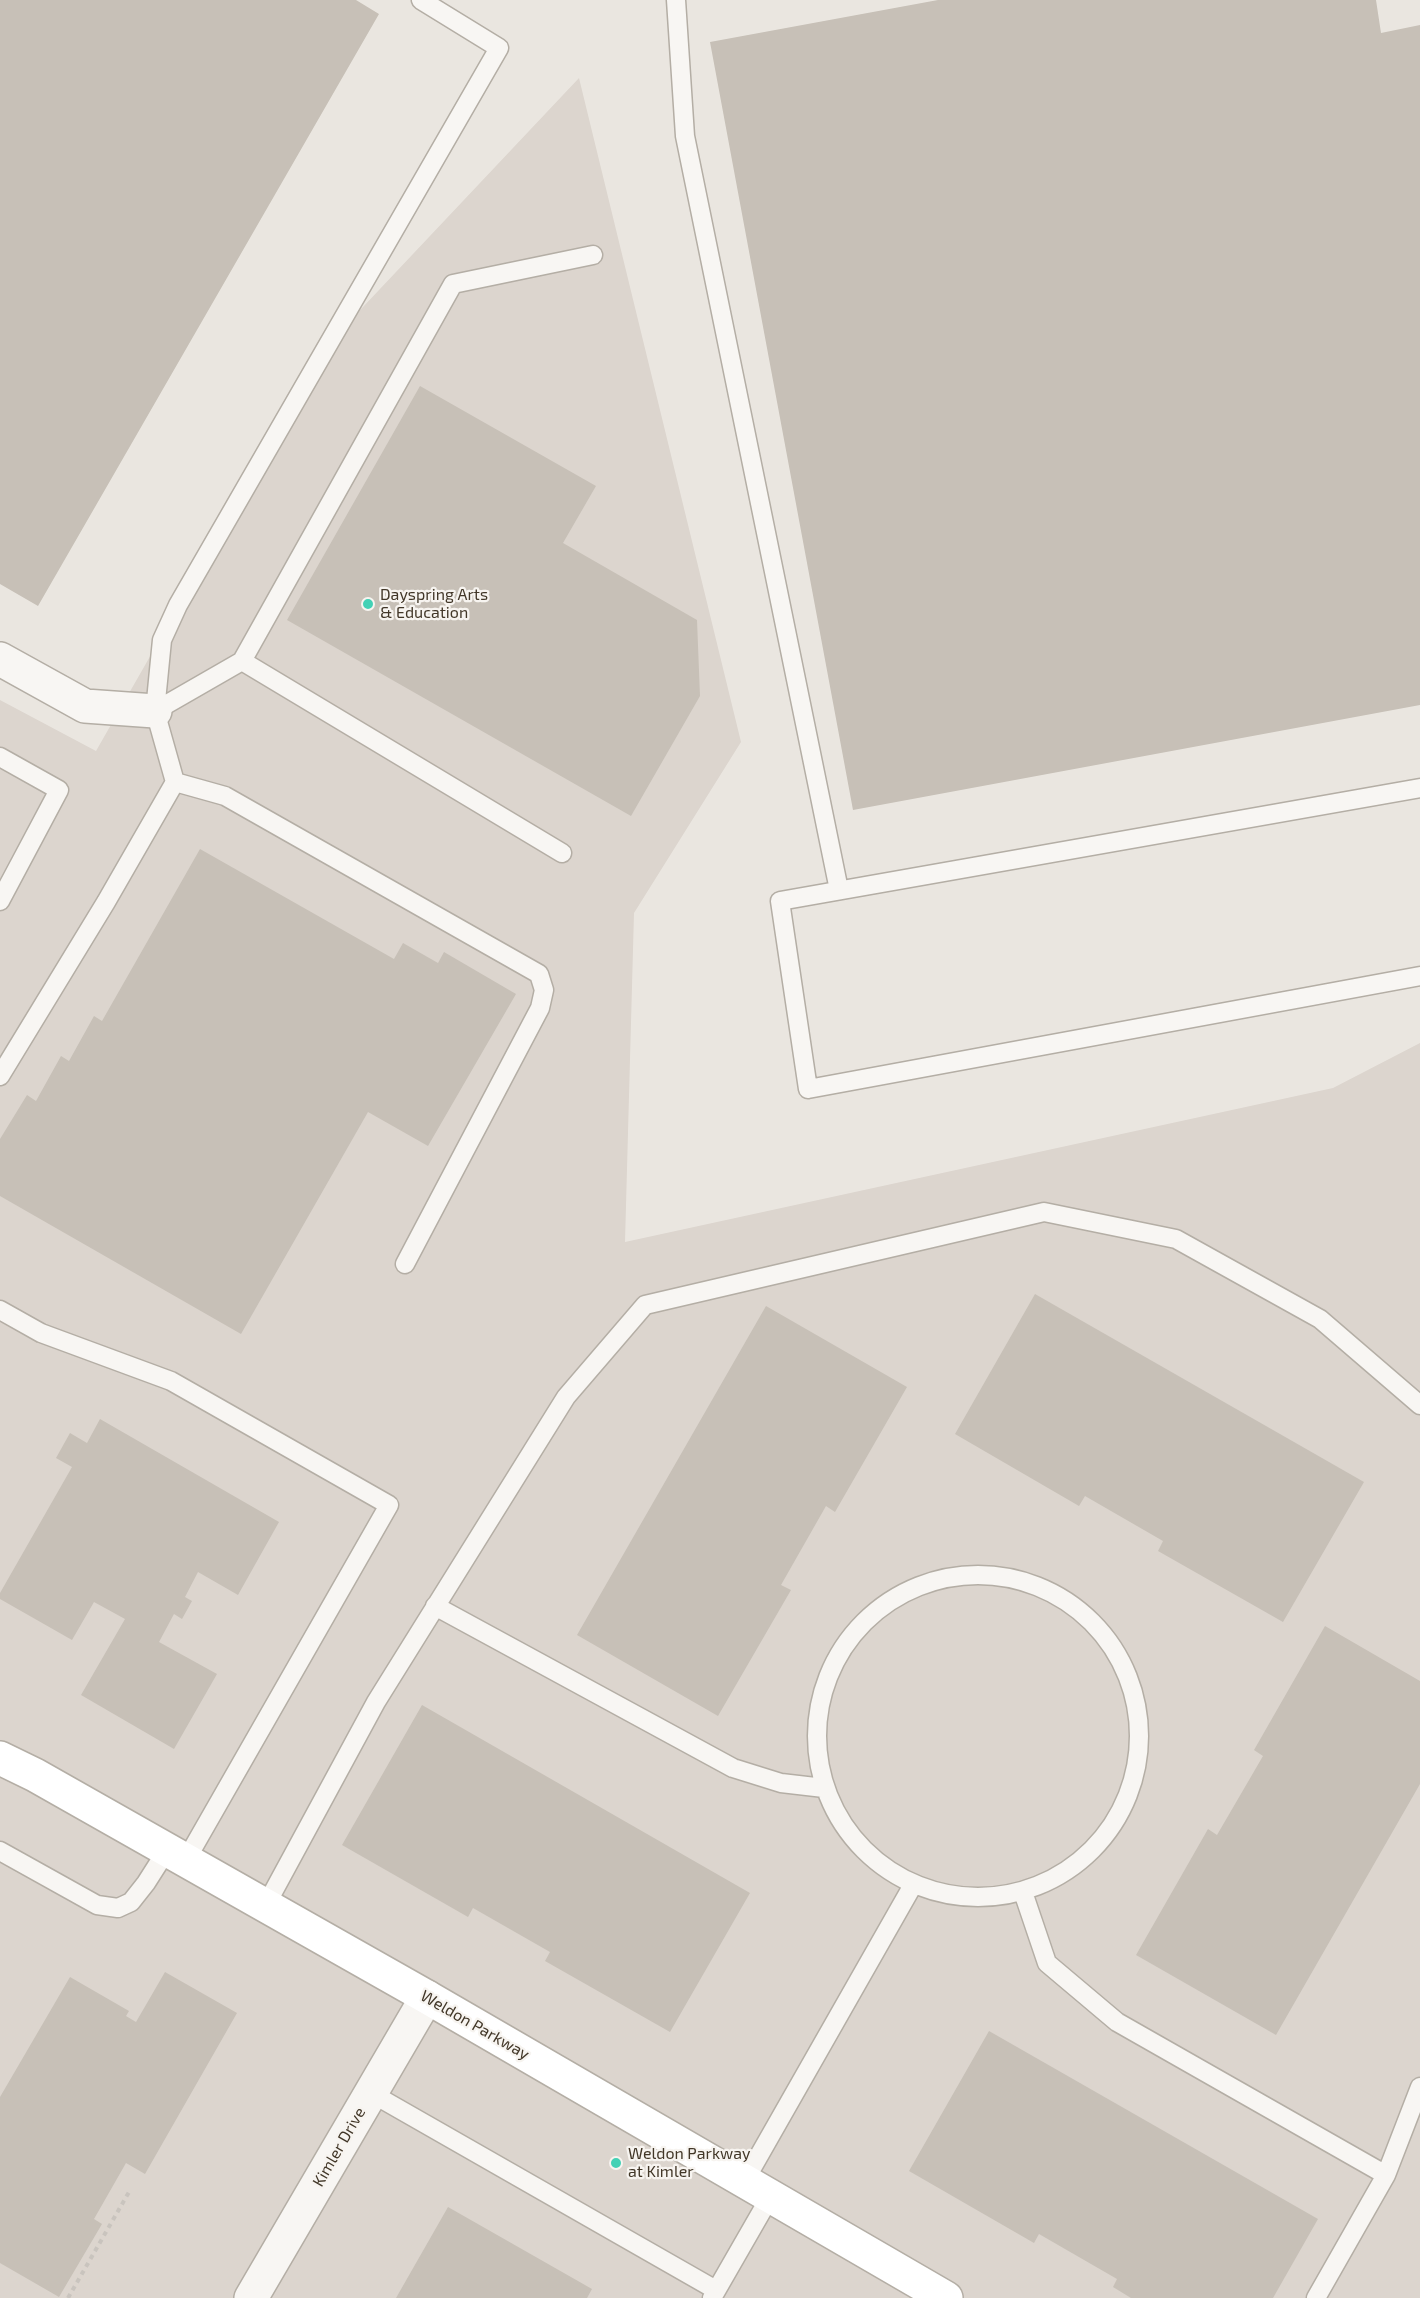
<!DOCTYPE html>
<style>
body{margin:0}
canvas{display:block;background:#eae6e0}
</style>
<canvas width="1420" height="2298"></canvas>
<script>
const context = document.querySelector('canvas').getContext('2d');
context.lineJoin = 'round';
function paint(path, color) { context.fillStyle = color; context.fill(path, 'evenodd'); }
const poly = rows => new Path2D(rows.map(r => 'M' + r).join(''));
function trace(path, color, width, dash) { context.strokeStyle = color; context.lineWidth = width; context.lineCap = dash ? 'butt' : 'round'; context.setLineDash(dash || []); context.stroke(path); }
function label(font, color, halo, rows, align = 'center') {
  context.font = font + ' "Exo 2",sans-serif'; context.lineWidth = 4.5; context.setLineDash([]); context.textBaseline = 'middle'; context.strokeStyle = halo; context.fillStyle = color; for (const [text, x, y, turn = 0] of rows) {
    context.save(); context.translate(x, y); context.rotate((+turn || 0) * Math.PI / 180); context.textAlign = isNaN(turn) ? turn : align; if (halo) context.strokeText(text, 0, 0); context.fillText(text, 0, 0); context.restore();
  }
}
const built = poly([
 [579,78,741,742,634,913,625,1242,1333,1088,1420,1043,1420,2298,0,2298,0,700,96,751,329,343]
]);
const building = poly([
 [0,0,356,0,379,14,38,606,0,584],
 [938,0,1376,0,1381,33,1420,25,1420,705,853,810,710,42],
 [420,386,596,486,563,543,697,620,700,696,631,816,287,620],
 [200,849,394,959,403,943,438,963,444,952,516,994,428,1146,368,1112,241,1334,0,1196,0,1139,27,1095,36,1101,61,1056,69,1061,94,1016,102,1021],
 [1035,1294,1364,1482,1283,1622,1158,1551,1163,1541,1085,1496,1079,1506,955,1434],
 [766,1306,907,1387,835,1512,826,1506,781,1585,791,1590,718,1716,577,1635],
 [100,1419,279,1522,238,1595,198,1572,185,1597,192,1601,182,1619,174,1614,159,1642,217,1674,174,1749,81,1695,125,1619,94,1602,72,1640,0,1599,0,1593,72,1467,56,1458,70,1433,87,1443],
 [1325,1626,1420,1681,1420,1784,1276,2035,1136,1955,1208,1829,1217,1835,1263,1756,1254,1750],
 [422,1705,750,1893,670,2032,545,1961,550,1952,473,1908,468,1917,342,1845],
 [165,1972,237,2013,145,2174,126,2163,94,2219,102,2224,59,2297,0,2263,0,2097,70,1977,129,2011,126,2016,136,2022],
 [989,2031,1318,2219,1273,2298,1131,2298,1113,2287,1117,2279,1039,2234,1034,2243,909,2171],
 [448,2207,592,2289,587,2298,396,2298]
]);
const path = poly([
 [68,2298,129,2192]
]);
const lane = poly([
 [676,0,685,136,839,890],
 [242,661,453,284,593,255],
 [155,711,242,661,562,853],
 [0,757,59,790,0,901],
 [1420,788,780,901,808,1089,1420,976],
 [0,1076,106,902,175,782],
 [405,1264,540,1008,544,990,539,974,225,796,175,782,155,711,162,640,178,605,499,48,421,0],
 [0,1310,41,1333,171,1381,389,1505,186,1860],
 '817 1736a161 161 0 1 1 322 0a161 161 0 1 1-322 0Z',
 [435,1606,733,1768,781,1783,824,1788],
 [0,1851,97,1905,118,1908,131,1902,146,1883,167,1850],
 [1023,1892,1047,1963,1117,2022,1386,2175,1316,2298],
 [266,1905,376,1702,566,1397,645,1305,1044,1212,1176,1239,1320,1319,1420,1405],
 [371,2093,716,2290],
 [1386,2175,1420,2087],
 [744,2182,913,1885],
 [712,2298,770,2197]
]);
const street = poly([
 [0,659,85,706,155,711],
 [251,2298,427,1997]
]);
const secondary = poly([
 [0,1758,35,1775,427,1997,946,2298]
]);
const markers = [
 [368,604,6,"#43d1b5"],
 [616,2163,6,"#43d1b5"]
];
const poiNames = [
 ["Dayspring Arts",380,595],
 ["& Education",380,613],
 ["Weldon Parkway",628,2154],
 ["at Kimler",628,2172]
];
const streetNames = [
 ["Weldon Parkway",475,2025,30],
 ["Kimler Drive",339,2147,-60]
];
paint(built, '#dcd5ce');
paint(building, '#c7c0b7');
trace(lane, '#b4aea5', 21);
trace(street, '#b4aea5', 36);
trace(secondary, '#b4aea5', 36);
trace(path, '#c9c4be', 4, [4.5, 4.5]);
trace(lane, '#f8f6f3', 18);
trace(street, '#f8f6f3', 33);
trace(secondary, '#fff', 33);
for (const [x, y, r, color] of markers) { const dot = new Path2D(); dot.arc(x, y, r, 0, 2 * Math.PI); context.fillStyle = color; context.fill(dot); trace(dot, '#f7f4f0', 2); }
label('16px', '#423728', '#f7f4f0', poiNames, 'left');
label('16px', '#423728', '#f7f4f0', streetNames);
</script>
